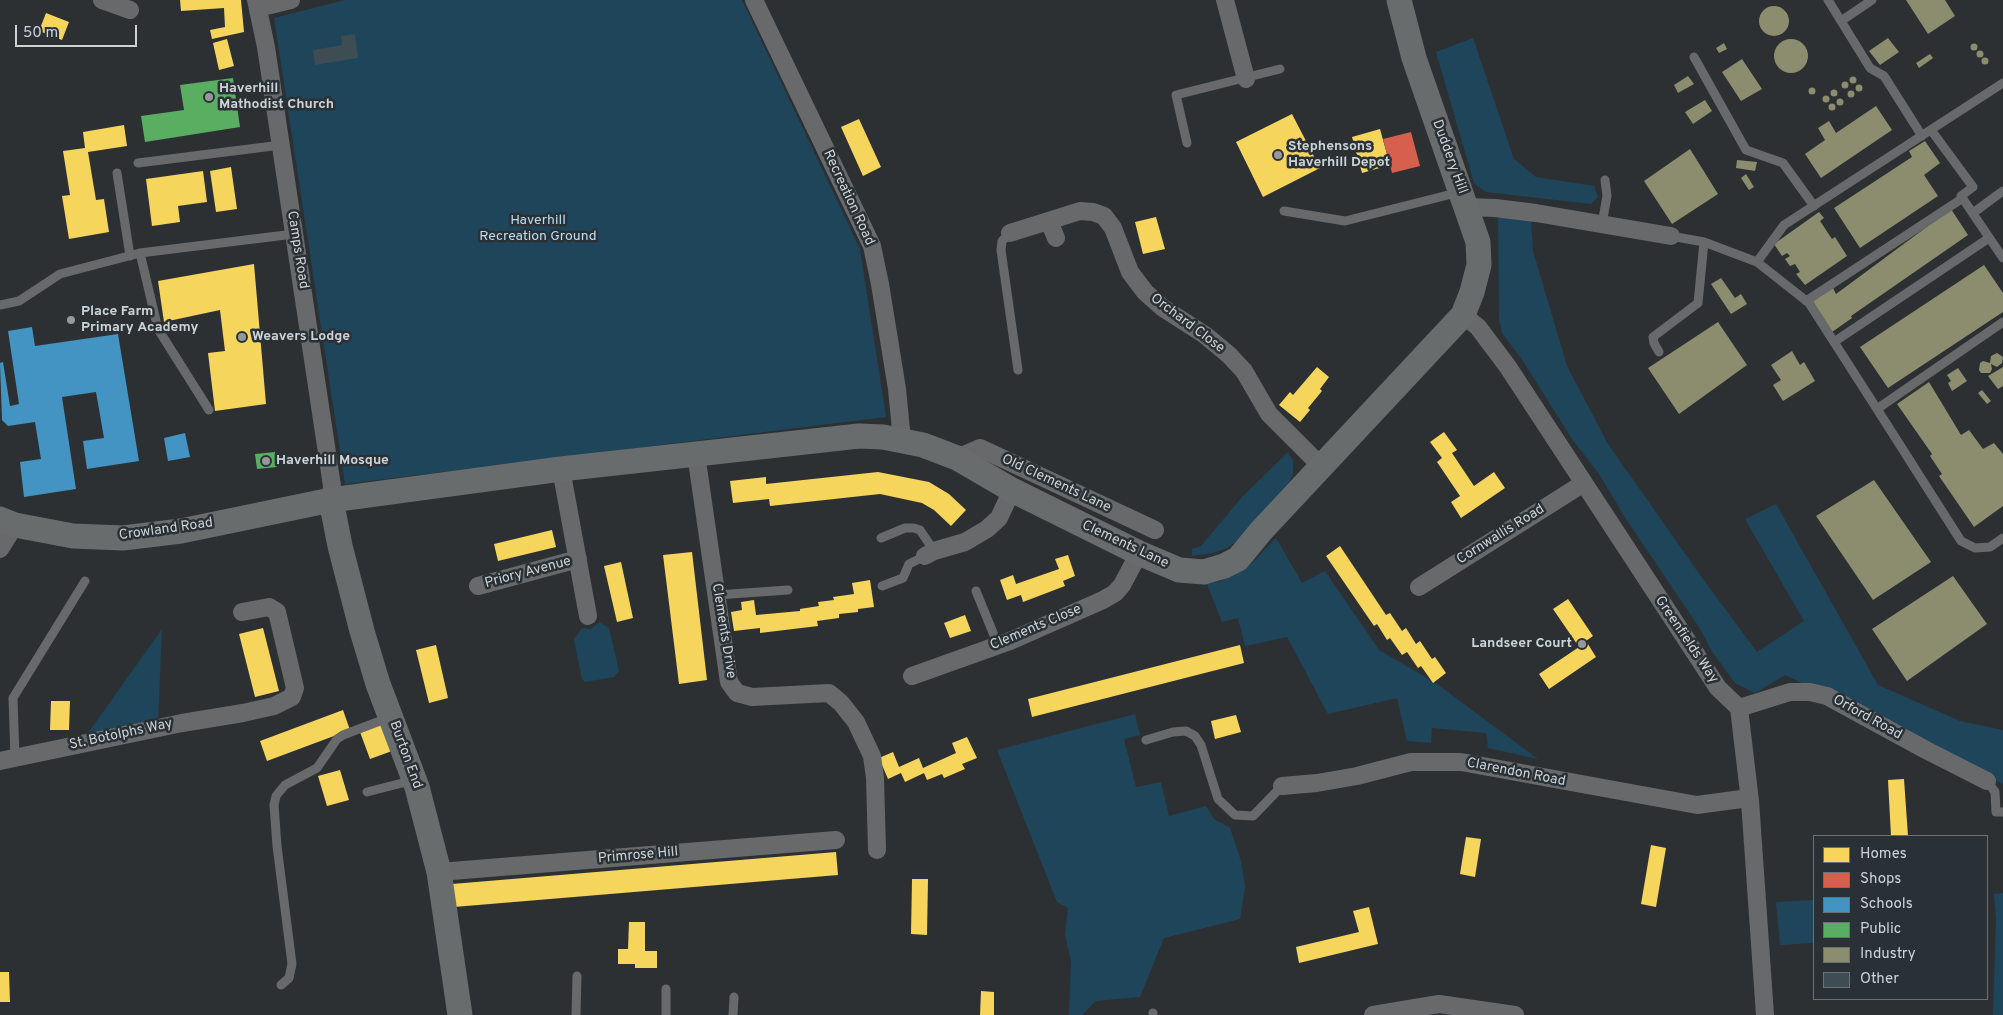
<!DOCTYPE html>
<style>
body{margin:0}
#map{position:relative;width:2003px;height:1015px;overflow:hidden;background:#2d3033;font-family:Overpass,sans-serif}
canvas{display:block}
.legend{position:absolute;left:1813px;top:835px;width:175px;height:165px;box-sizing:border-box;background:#2a3136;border:1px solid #6b7176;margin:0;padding:6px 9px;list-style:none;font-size:15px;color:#cdd2d5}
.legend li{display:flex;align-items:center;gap:10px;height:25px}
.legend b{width:25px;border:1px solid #6b7176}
.scale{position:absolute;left:15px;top:25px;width:122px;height:22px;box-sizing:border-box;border:2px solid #cdd2d5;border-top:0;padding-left:6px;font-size:15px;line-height:18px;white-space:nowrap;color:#cdd2d5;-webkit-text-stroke:4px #2a3136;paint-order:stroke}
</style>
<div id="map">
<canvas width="2003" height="1015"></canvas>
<ul class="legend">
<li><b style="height:14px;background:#f6d55c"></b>Homes</li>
<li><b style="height:14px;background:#d6604d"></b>Shops</li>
<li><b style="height:14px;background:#4393c3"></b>Schools</li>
<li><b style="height:14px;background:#5aae61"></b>Public</li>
<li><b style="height:14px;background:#8c8c6e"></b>Industry</li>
<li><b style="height:14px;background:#3e4c54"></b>Other</li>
</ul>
<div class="scale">50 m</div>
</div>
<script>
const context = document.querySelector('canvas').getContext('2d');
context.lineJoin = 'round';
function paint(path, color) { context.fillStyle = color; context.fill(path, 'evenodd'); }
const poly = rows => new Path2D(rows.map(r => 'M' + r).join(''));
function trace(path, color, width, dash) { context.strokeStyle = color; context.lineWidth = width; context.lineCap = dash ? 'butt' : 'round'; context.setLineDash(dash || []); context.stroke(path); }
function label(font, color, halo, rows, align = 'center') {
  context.font = font + ' Overpass,sans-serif'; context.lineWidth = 5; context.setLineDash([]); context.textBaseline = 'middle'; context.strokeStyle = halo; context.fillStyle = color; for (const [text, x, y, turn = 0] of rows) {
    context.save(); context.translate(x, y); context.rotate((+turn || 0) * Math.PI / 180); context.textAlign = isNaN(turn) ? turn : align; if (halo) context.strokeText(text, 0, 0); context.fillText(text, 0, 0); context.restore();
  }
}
const green = poly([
 [345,0,742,0,860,249,886,417,345,484,274,18],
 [1473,38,1514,159,1536,177,1594,186,1598,197,1591,204,1486,192,1474,183,1436,52],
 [1498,214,1531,220,1533,251,1567,366,1608,444,1700,575,1757,652,1804,621,1745,519,1776,504,1878,685,1960,721,2003,730,2003,784,1859,710,1785,675,1755,693,1735,683,1711,650,1701,630,1626,519,1599,474,1572,439,1523,361,1502,333,1499,319],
 [1288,452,1293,461,1293,474,1290,481,1240,538,1227,548,1213,553,1192,556,1192,549,1201,546,1243,496],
 [1276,538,1302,583,1325,571,1379,650,1437,684,1538,759,1488,748,1486,733,1432,728,1431,743,1407,741,1397,698,1328,714,1287,637,1245,646,1238,618,1222,622,1207,584,1221,581,1249,566],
 [599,622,609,628,619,671,614,677,585,682,582,679,574,640,582,628,591,629],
 [162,629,158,720,86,736],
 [1135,714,1140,735,1124,739,1136,787,1161,782,1169,816,1206,806,1214,819,1230,828,1241,861,1245,887,1240,919,1164,938,1140,997,1096,1001,1082,1015,1069,1015,1071,962,1065,934,1068,908,1057,902,997,750],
 [2003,893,2003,1015,1993,1015,1996,919,1994,894],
 [1814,900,1814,943,1780,945,1776,902]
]);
const homes = poly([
 [180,0,241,0,244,32,212,39,210,30,225,27,224,8,181,11],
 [46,13,69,22,62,40,39,31],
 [227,39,234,66,219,70,213,43],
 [1292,114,1320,168,1263,197,1236,142],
 [859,119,881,167,863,176,841,127],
 [124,125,127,146,88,152,96,200,104,199,109,232,69,239,62,196,70,195,63,151,85,148,83,132],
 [1380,129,1390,165,1362,173,1352,137],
 [231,167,237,209,216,212,210,171],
 [203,171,207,202,178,206,180,222,152,226,146,179],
 [1156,217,1165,249,1143,254,1135,222],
 [254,264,266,404,215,411,208,353,225,351,220,310,164,322,158,281],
 [1317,367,1329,377,1320,389,1322,391,1308,408,1310,410,1300,422,1279,405,1290,392,1293,395],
 [1444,432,1457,450,1452,453,1474,486,1494,472,1505,488,1461,518,1451,502,1460,496,1437,462,1442,458,1430,442],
 [878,472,929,482,949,494,966,510,951,526,934,510,922,503,880,494,770,506,769,499,733,503,730,481,766,477,766,484],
 [552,530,556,547,498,561,494,544],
 [1340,546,1386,615,1390,613,1402,631,1406,628,1416,644,1420,641,1432,659,1435,657,1446,673,1433,683,1421,666,1418,668,1407,652,1402,655,1390,638,1387,640,1377,624,1374,626,1326,556],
 [692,552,707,680,679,684,663,555],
 [1068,555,1075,576,1063,581,1065,586,1023,602,1021,595,1007,600,1000,580,1013,575,1016,584,1059,569,1055,559],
 [621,562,633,618,617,622,604,566],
 [870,580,874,607,858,609,858,612,839,614,839,618,817,621,818,626,760,633,760,628,734,631,731,612,742,610,741,602,754,600,756,615,800,611,800,609,819,606,818,602,834,600,833,597,854,594,852,583],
 [1568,599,1593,636,1586,641,1596,657,1549,689,1539,674,1579,647,1553,609],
 [965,615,971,631,950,638,944,623],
 [263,628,279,691,255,697,239,634],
 [436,645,448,698,429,703,416,650],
 [1240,645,1244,663,1032,717,1028,699],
 [51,701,70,701,69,730,50,730],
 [343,710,350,730,267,761,260,741],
 [1236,715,1241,732,1215,739,1211,721],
 [382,724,392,751,370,759,360,732],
 [967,737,977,758,962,764,965,769,944,778,942,774,927,780,924,773,905,782,901,773,888,779,879,758,893,752,899,767,919,758,923,768,956,753,952,743],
 [340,770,349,800,327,806,318,776],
 [1904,779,1908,836,1891,836,1888,780],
 [1466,837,1481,839,1475,877,1460,874],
 [1651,845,1666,848,1656,907,1641,904],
 [836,852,838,875,454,907,452,884],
 [912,879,928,879,927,935,911,934],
 [1369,907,1378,944,1299,963,1296,947,1359,932,1353,911],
 [629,922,645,922,645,951,657,951,657,968,635,968,635,964,618,964,618,949,628,949],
 [0,972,9,972,10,1002,0,1002],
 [981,991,994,992,994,1015,980,1015]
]);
const shops = poly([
 [1411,132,1420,166,1392,173,1383,139]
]);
const schools = poly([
 [32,327,35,346,118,334,139,461,87,469,83,441,104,438,96,392,62,397,76,489,24,497,20,462,41,459,35,422,8,426,2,420,0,363,3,362,10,406,19,404,8,331],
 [185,433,190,457,168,461,164,438]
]);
const public = poly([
 [233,78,240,127,145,142,141,116,184,110,180,85],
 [275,452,277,467,257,469,255,454]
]);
const industry = poly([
 [1906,0,1945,0,1955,16,1928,34],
 '1759 21a15 15 0 1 1 30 0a15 15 0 1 1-30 0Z',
 [1888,38,1899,52,1880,65,1869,51],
 '1774 56a17 17 0 1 1 34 0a17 17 0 1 1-34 0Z',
 [1724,43,1727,49,1719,53,1716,48],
 '1970.5 47a3.5 3.5 0 1 1 7 0a3.5 3.5 0 1 1-7 0Z',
 '1976.5 54a3.5 3.5 0 1 1 7 0a3.5 3.5 0 1 1-7 0Z',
 [1930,54,1933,58,1919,68,1916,63],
 '1981.5 61a3.5 3.5 0 1 1 7 0a3.5 3.5 0 1 1-7 0Z',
 [1742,59,1762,89,1741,101,1722,72],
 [1688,76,1694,84,1678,93,1674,85],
 '1849.5 80a3.5 3.5 0 1 1 7 0a3.5 3.5 0 1 1-7 0Z',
 '1841.5 85a3.5 3.5 0 1 1 7 0a3.5 3.5 0 1 1-7 0Z',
 '1855.5 88a3.5 3.5 0 1 1 7 0a3.5 3.5 0 1 1-7 0Z',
 '1808.5 91a3.5 3.5 0 1 1 7 0a3.5 3.5 0 1 1-7 0Z',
 '1830.5 93a3.5 3.5 0 1 1 7 0a3.5 3.5 0 1 1-7 0Z',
 '1847.5 94a3.5 3.5 0 1 1 7 0a3.5 3.5 0 1 1-7 0Z',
 '1822.5 99a3.5 3.5 0 1 1 7 0a3.5 3.5 0 1 1-7 0Z',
 '1836.5 102a3.5 3.5 0 1 1 7 0a3.5 3.5 0 1 1-7 0Z',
 [1705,100,1712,111,1693,124,1685,112],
 '1828.5 107a3.5 3.5 0 1 1 7 0a3.5 3.5 0 1 1-7 0Z',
 [1876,106,1892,130,1821,178,1805,154,1825,140,1818,128,1829,121,1836,133],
 [1925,141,1940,163,1924,175,1938,196,1860,248,1834,208,1912,157,1909,151],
 [1690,149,1718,194,1672,224,1644,181],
 [1737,160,1757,162,1755,171,1736,168],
 [1746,174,1754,187,1749,190,1741,178],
 [1951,209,1968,235,1851,316,1852,318,1832,332,1809,299,1833,288,1836,294],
 [1819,212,1824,218,1820,221,1832,239,1835,237,1847,256,1805,285,1796,274,1800,272,1795,264,1790,266,1785,259,1790,256,1787,253,1782,256,1774,244],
 [1984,265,2003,293,2003,312,1888,388,1860,347],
 [1721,278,1735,298,1741,294,1747,304,1731,314,1711,284],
 [1718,322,1747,365,1679,414,1648,368],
 [1792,351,1800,365,1804,362,1815,381,1783,401,1773,385,1781,380,1771,365],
 [1997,353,2003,357,2002,363,1997,367,1991,364,1992,369,1990,373,1981,373,1979,370,1980,363,1983,361,1990,363,1991,356],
 [2003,367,2003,386,1998,389,1988,376],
 [1958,368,1967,381,1952,391,1948,383,1951,381,1947,375],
 [1929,382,1961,435,1969,430,1983,449,1994,443,2003,454,2003,506,1974,527,1939,476,1942,474,1930,456,1932,454,1897,404],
 [1982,390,1991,401,1987,404,1978,393],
 [1874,480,1931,562,1873,600,1816,516],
 [1953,576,1987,624,1907,681,1872,629]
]);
const building = poly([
 [355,34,358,58,315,65,313,50,342,45,341,36]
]);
const lane = poly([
 [1828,0,1870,68,1884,76,1922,136],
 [1841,21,1872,0],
 [1694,57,1746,150,1783,163,1814,206],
 [1931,130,1973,187,1961,196,2003,258],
 [1187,143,1176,95,1280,69],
 [138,163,281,145],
 [117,173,130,256],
 [1284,211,1345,221,1460,192],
 [1973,213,2003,191],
 [1602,224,1607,196,1605,180],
 [1010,233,1002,241,1001,250,1018,370],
 [1671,236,1704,242,1757,262,1809,303,1877,409,2003,322],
 [140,253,158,329,209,410],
 [1757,262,1784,225,2003,83],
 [1806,301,1963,198],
 [0,305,19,301,60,274,140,253,294,234],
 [1834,342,1989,238],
 [1659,352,1654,343,1653,337,1698,303,1704,242],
 [1877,409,1961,541,1975,548,1990,547,2003,538],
 [881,538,905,528,914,528,920,530,934,551],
 [882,586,903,578,909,564,925,556],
 [976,591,998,645],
 [717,595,788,590],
 [1146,740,1173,732,1186,731,1195,736,1201,745,1218,799,1235,815,1253,816,1282,786],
 [15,758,13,698,85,581],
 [1987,781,1995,792,1996,812,2003,812],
 [367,792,414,780],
 [281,985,289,978,292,964,277,846,274,805,276,796,285,785,317,768,337,739,343,735,388,718],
 [1153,1013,1153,1015],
 [576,1015,577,976],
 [666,1015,666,989],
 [733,1015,734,997]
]);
const street = poly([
 [102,0,130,10],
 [256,0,266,47,332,486,331,500],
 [754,0,872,246,880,284,897,389,902,440],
 [1225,0,1246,79],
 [258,8,291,0],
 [1467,207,1495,208,1536,213,1671,236],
 [1049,221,1056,238],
 [1010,233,1080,211,1093,212,1104,216,1113,228,1130,272,1145,292,1163,308,1205,335,1229,355,1244,371,1269,414,1321,466],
 [1463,315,1478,327,1508,367,1718,688,1739,708,1750,801,1765,1015],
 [696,454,729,682,737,693,752,697,829,693,841,703,856,722,872,756,875,778,877,850],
 [957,458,980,448,1155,530],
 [561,469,588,616],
 [0,549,15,525],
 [925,556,934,551,965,542,987,529,999,518,1012,490],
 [478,586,578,559],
 [1419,587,1584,483],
 [912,676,1010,641,1103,600,1115,593,1122,585,1139,553],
 [1739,708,1790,692,1810,692,1827,696,1926,750,1987,781],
 [0,761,182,723,243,713,274,706,292,697,295,688,277,612,269,607,242,612],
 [1282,786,1317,783,1357,776,1411,762,1461,762,1697,805,1749,798],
 [439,872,836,840],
 [1373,1015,1439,1004,1515,1015]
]);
const secondary = poly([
 [331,500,340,546,362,631,378,684,417,787,439,872,460,1015],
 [0,519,15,525,73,536,123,538,181,531,331,500,561,469,859,436,883,437,923,445,957,458,1012,490,1139,553,1179,570,1204,572,1224,566,1238,559,1261,531,1463,315,1472,292,1479,265,1478,242,1414,58,1399,0]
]);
const markers = [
 [209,97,5,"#95999c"],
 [1278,155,5,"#95999c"],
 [71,320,5,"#95999c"],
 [242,337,5,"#95999c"],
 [266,461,5,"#95999c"],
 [1582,644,5,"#95999c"]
];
const poiNames = [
 ["Haverhill",219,89],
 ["Mathodist Church",219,105],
 ["Stephensons",1288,147],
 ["Haverhill Depot",1288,163],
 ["Place Farm",81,312],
 ["Primary Academy",81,328],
 ["Weavers Lodge",252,337],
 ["Haverhill Mosque",276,461],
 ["Landseer Court",1572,644,"right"]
];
const streetNames = [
 ["Duddery Hill",1449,157,70],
 ["Recreation Road",848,198,65],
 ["Camps Road",297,250,81],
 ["Orchard Close",1187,324,37],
 ["Old Clements Lane",1056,484,25],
 ["Crowland Road",166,530,-8],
 ["Cornwallis Road",1501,535,-32],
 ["Clements Lane",1125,545,25],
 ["Priory Avenue",528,573,-15],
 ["Clements Close",1036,628,-23],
 ["Clements Drive",723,631,81],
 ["Greenfields Way",1686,640,56],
 ["Orford Road",1867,718,29],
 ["St. Botolphs Way",121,735,-12],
 ["Burton End",405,755,70],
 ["Clarendon Road",1516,773,11],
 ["Primrose Hill",638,856,-5]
];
const parkNames = [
 ["Haverhill",538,221],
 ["Recreation Ground",538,237]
];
paint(green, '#1f455b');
paint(homes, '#f6d55c');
paint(shops, '#d6604d');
paint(schools, '#4393c3');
paint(public, '#5aae61');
paint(industry, '#8c8c6e');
paint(building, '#3e4c54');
trace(lane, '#67696a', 9);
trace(street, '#67696a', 18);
trace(secondary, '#696c6d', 25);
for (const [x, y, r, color] of markers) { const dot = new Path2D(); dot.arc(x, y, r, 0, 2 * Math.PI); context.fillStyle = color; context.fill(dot); trace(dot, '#2a3136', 2); }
label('bold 14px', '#cdd2d5', '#2a3136', poiNames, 'left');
label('14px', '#cdd2d5', '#2a3136', streetNames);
label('14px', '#badcf2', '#2a3136', parkNames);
</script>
